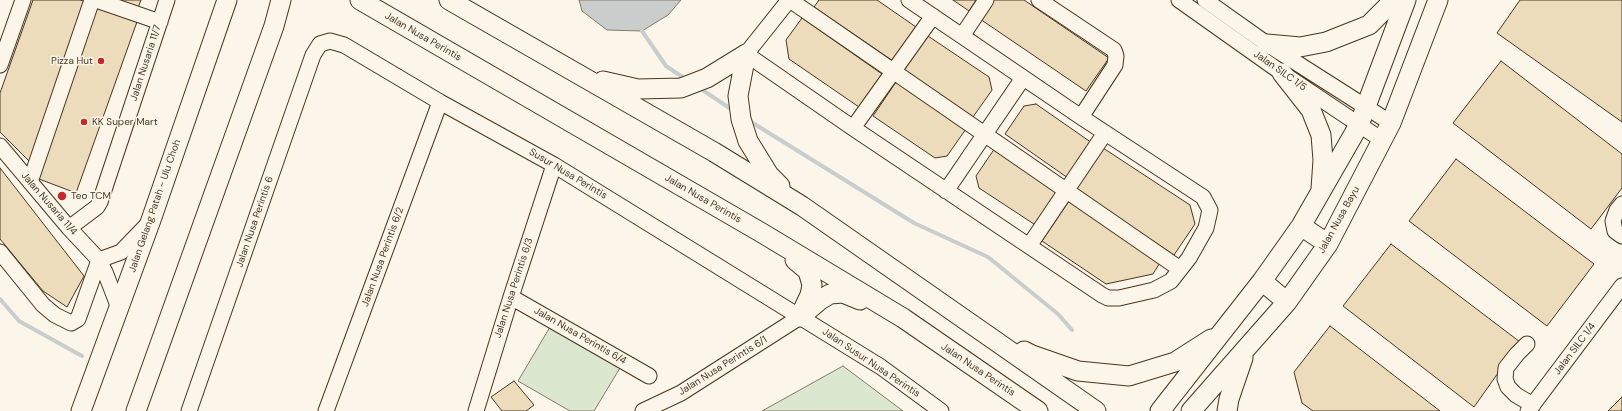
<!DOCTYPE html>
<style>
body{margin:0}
canvas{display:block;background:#fbf6e9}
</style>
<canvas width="1622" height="411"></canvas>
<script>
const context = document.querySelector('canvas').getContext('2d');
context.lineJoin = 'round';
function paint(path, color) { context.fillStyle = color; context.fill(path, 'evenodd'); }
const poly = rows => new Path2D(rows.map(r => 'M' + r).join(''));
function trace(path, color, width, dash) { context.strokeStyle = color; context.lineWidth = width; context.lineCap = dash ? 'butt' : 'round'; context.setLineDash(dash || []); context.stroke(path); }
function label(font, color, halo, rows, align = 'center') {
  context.font = font + ' "DM Sans",sans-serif'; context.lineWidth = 3; context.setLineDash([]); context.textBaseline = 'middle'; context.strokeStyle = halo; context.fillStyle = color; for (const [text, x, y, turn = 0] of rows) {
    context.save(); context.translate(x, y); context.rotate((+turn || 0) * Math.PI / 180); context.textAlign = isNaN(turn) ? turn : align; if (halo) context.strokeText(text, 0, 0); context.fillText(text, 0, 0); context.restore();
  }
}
const green = poly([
 [550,327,620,368,594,411,570,411,518,381,550,327],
 [843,366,903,411,762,411,843,366]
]);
const water = poly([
 [579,0,681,0,668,15,642,31,607,30,582,11,579,0]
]);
const stream = poly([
 [642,31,666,66,687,80],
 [698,87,734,111],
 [748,120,914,223,988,257,1058,314,1072,330],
 [0,299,19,321,82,356]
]);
const building = poly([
 [33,0,80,0,86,2,30,162,0,132,0,93,33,0],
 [116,0,141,0,138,8,116,0],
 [819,0,877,0,916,27,893,61,814,7,819,0],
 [953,0,976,0,969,11,953,0],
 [993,0,1024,0,1109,58,1086,91,980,19,993,0],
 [1520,0,1622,0,1622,122,1497,33,1520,0],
 [95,5,138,19,76,193,39,179,95,5],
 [802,18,882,74,859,107,789,59,786,40,802,18],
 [928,36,989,77,992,90,973,117,904,70,928,36],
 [1501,61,1622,154,1622,188,1591,229,1453,123,1501,61],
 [896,82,966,129,947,156,935,158,873,116,896,82],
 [1036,104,1092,143,1068,178,1005,134,1024,106,1036,104],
 [1100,146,1190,205,1195,224,1174,255,1073,188,1100,146],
 [995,148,1060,191,1037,226,979,188,976,176,995,148],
 [1456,159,1594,264,1547,326,1409,221,1456,159],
 [0,168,84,276,67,307,43,291,0,239,0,168],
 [1069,201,1161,261,1153,274,1106,284,1042,241,1069,201],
 [1391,244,1520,342,1474,407,1343,306,1391,244],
 [1330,326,1440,411,1313,411,1302,403,1294,372,1330,326],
 [514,381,534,405,526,411,502,411,491,397,514,381],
 [1622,397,1622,411,1608,411,1622,397]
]);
const minor = poly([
 [96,0,160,22],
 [789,0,746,54,853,128,1102,295,1108,298,1119,298,1154,290,1171,281,1189,258,1206,228,1210,210,1203,197,1081,117,909,0],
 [790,0,1180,269],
 [1039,0,1114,50,1116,56,1115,65,1081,117],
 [1179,0,1282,73,1382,140],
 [1205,0,1267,44,1391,123],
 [962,36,986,0],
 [0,65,23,0],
 [853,128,933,16],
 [0,146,69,228,99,260,105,272,119,308],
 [30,182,92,0],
 [946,191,1023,78],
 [1622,204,1617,210,1613,221,1615,231,1622,236],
 [69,228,97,207,100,202,167,0],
 [1029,246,1105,133],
 [0,252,43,305,55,315,71,323,78,319,99,260],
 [99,260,121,252,148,224],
 [511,297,649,376],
 [1527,344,1517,354,1506,368,1505,379,1508,387,1516,395,1533,405],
 [189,411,313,55,320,44,330,41,344,45,440,102,554,165,881,367,941,411],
 [326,411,440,102],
 [476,411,511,297,554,165],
 [643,411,681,393,800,317],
 [1528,411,1622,286]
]);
const major = poly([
 [360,0,762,233,903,318,1038,411],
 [449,0,714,152,802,206,1096,411],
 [1267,44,1300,47,1326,42,1369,25,1394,0],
 [746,54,738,96,741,119,748,141,769,175,780,186],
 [1282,73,1311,110,1321,135,1323,160,1321,189],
 [603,81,638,89,681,88,707,78,746,54],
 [1301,226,1328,244],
 [795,260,808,271,812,285,810,295,801,314],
 [1262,281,1287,302],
 [800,317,820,300,830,294,843,293,860,300],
 [1024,351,1032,355,1078,371,1129,376,1175,362,1211,339],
 [81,411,151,220,227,0],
 [136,411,274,26,281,0],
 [1160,411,1262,281,1301,226,1359,125,1406,0],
 [1191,411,1287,302,1328,244,1391,123,1438,0],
 [1227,411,1229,399,1243,358]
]);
const markers = [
 [101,61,4,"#c62828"],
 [84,122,4,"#c62828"],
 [62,196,5,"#c62828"]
];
const streetNames = [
 ["Jalan Nusa Perintis",423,37,30],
 ["Jalan Nusaria 11/7",146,63,-72],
 ["Jalan SILC 1/5",1280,71,35],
 ["Susur Nusa Perintis",568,174,31],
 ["Jalan Nusa Perintis",703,199,30],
 ["Jalan Nusaria 11/4",49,204,49],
 ["Jalan Gelang Patah - Ulu Choh",155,206,-71],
 ["Jalan Nusa Bayu",1339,220,-61],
 ["Jalan Nusa Perintis 6",255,222,-71],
 ["Jalan Nusa Perintis 6/2",383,257,-70],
 ["Jalan Nusa Perintis 6/3",514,288,-72],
 ["Jalan Nusa Perintis 6/4",580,336,30],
 ["Jalan SILC 1/4",1575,349,-53],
 ["Jalan Susur Nusa Perintis",871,363,34],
 ["Jalan Nusa Perintis 6/1",723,366,-32],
 ["Jalan Nusa Perintis",978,370,34]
];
const poiNames = [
 ["Pizza Hut",93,61,"right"],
 ["KK Super Mart",92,122],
 ["Teo TCM",71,196]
];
paint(green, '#dce7d0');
trace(green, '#887966', 1);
paint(water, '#c9cecd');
trace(water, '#887966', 1);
trace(stream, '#c9cecd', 4);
paint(building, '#ecdcbc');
trace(building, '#4a3520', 1);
trace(minor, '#4a3520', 17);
trace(major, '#4a3520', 21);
trace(minor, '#fbf6e9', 15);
trace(major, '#fbf6e9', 19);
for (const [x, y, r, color] of markers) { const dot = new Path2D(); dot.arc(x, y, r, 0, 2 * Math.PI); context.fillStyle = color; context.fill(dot); trace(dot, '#fbf6e9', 1.5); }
label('10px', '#4a3520', '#fbf6e9', streetNames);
label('10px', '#4a3520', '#fbf6e9', poiNames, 'left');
</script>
